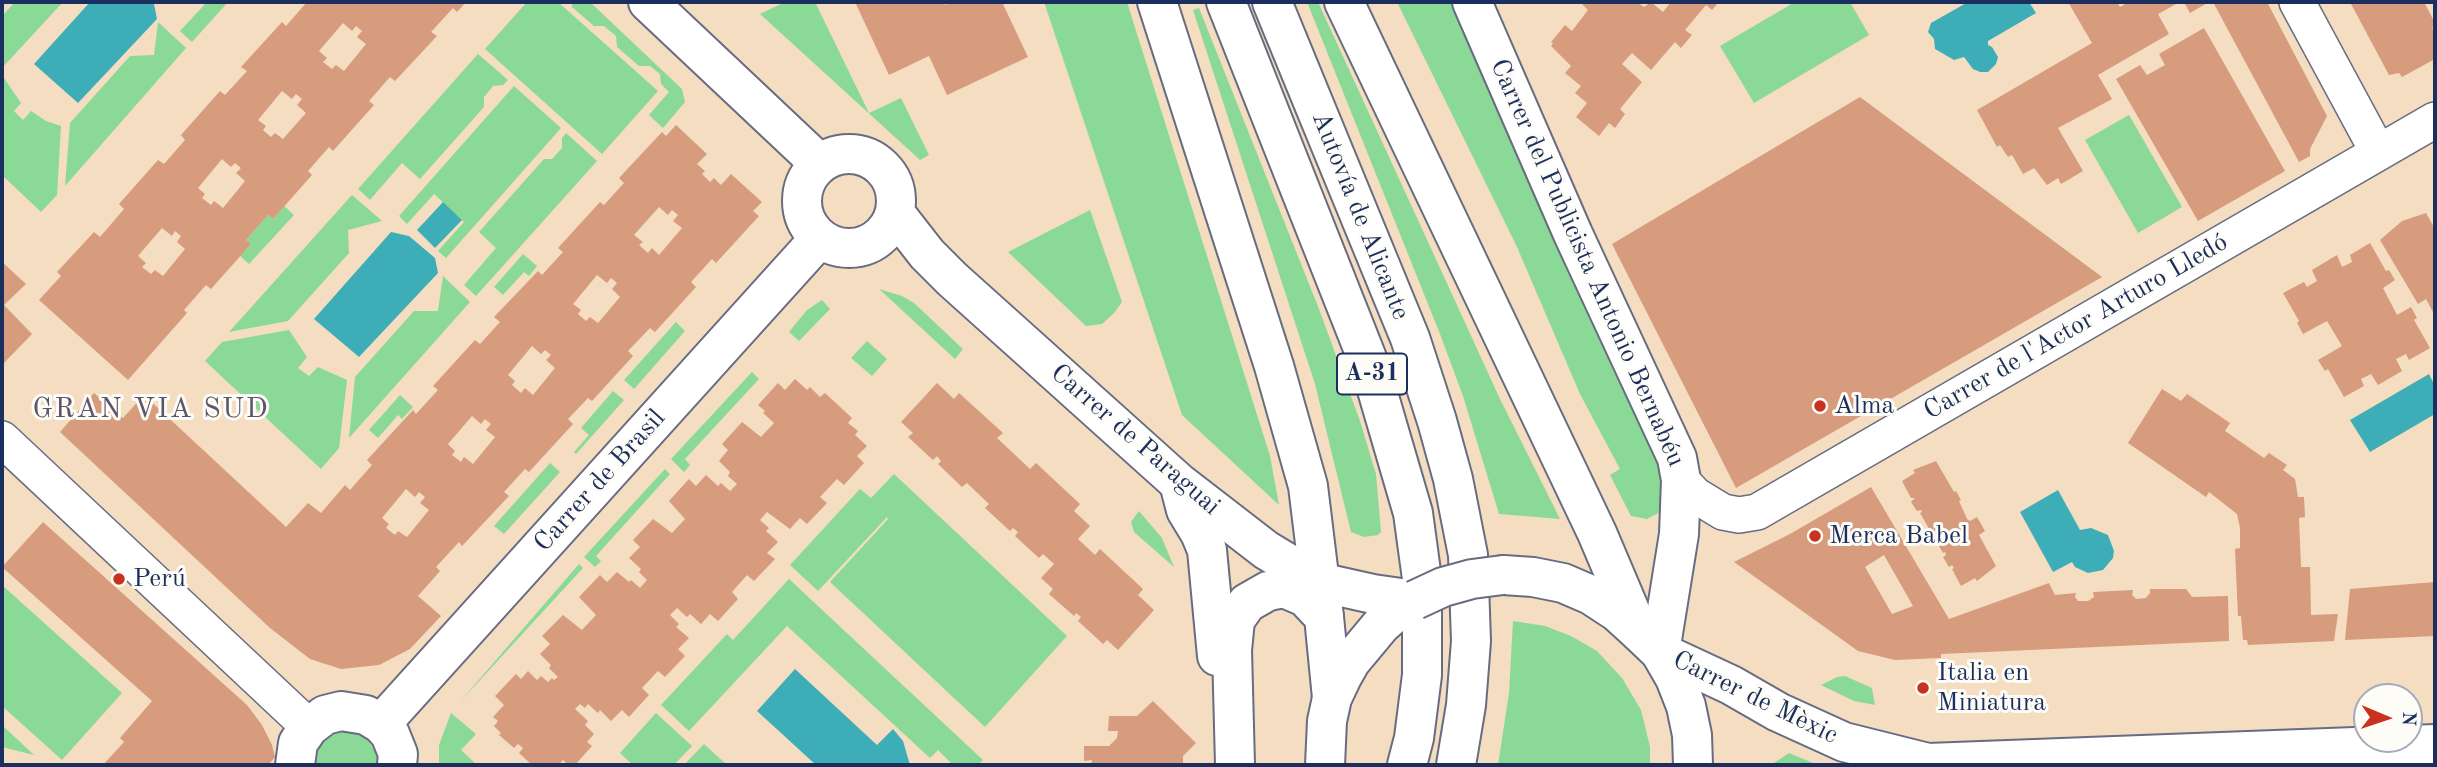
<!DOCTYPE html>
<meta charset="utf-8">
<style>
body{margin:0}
#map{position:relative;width:2437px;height:767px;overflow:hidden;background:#f4ddc0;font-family:"Old Standard TT",serif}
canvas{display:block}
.frame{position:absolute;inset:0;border:4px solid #1b2f5e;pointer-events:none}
.north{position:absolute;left:2353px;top:683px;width:70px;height:70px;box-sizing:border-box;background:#fdfcf7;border:2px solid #a3aaba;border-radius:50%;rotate:92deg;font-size:19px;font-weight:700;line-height:28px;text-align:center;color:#1b2f5e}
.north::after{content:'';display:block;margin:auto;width:24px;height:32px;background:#c8321e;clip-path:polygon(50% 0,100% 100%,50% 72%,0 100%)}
</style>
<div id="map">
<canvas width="2437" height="767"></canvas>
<div class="frame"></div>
<div class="north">N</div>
</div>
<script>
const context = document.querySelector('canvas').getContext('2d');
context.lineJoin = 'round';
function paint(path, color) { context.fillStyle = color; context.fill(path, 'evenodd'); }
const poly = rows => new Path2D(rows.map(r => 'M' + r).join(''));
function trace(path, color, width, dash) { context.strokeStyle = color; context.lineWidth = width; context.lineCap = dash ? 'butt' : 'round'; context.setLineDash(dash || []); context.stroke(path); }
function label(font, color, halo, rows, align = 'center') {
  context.font = font + ' "Old Standard TT",serif'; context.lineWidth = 6; context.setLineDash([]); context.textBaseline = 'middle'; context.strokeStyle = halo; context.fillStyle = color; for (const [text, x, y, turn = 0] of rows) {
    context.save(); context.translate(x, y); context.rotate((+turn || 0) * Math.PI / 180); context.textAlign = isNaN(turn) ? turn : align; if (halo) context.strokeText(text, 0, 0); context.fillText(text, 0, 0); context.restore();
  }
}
const green = poly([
 [15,2,63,2,2,68,2,16],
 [207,2,228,2,192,42,180,31],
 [527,2,558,2,658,91,602,154,485,49],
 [572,2,590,2,682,89,685,102,663,128,649,115,669,92,661,84,660,74,650,66,639,66,617,47,616,36,604,26,594,26,572,7],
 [785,2,815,2,869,113,901,98,929,155,920,160,760,14],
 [1044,2,1127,2,1270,456,1279,505,1182,415],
 [1307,2,1318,2,1500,399,1560,519,1499,514,1463,396,1440,334],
 [1397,2,1460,2,1656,436,1666,509,1647,519,1631,516,1610,475,1620,469,1580,394,1517,247],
 [1795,2,1850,2,1869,35,1754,103,1720,46],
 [1199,8,1319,309,1360,421,1376,474,1381,532,1378,535,1364,537,1351,532,1315,384,1193,10],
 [158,22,186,48,65,186,70,123,130,56,154,55],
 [478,54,508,80,503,85,493,86,484,97,484,107,420,179,402,163,370,200,358,189],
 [2,75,21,103,14,111,23,120,31,111,46,121,61,126,57,195,41,212,2,175],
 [514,86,561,128,446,258,438,251,464,222,434,194,407,224,399,216],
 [2129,115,2182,207,2138,233,2085,140],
 [566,133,597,161,476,296,464,285,496,248,479,232,544,159,552,159,562,148,562,138],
 [352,195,382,221,348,230,349,253,288,321,229,332],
 [284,206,294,215,249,264,240,256,251,244,246,240,268,215,273,219],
 [1090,210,1122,302,1114,313,1102,324,1086,326,1008,252],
 [523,254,537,266,529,276,524,272,503,295,494,287],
 [443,276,470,302,349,438,355,377,414,311,438,311],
 [879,289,902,296,914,303,963,349,955,359],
 [822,300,830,309,799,341,789,332,807,310],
 [676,322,685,331,634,389,624,380],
 [289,330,307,357,298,368,309,376,318,367,347,380,339,448,321,469,205,361,222,342],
 [867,341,887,359,872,376,851,358],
 [752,372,759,379,685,459,690,465,684,472,671,459],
 [613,391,624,400,576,454,574,452,589,435,581,428],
 [400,395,413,407,402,419,398,415,378,438,369,430],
 [550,463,560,472,504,534,494,526],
 [665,469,670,474,596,556,601,561,595,567,584,557],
 [894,474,1067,636,985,727,830,582,888,519,887,517,818,591,790,565,860,489,871,498],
 [1139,511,1162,538,1174,567,1134,532,1131,522],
 [579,564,583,568,458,704],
 [789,579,983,760,978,765,953,765,938,750,930,758,787,626,689,731,661,705,727,634,733,640],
 [2,585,122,693,62,760,2,706],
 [1513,621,1545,626,1571,636,1597,651,1622,678,1641,710,1650,747,1650,765,1498,765,1509,693],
 [1845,676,1872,688,1875,705,1854,701,1821,685,1837,677],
 [451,713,476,734,461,750,477,765,439,765,439,745],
 [656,713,692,746,674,765,633,765,620,753],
 [2,725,34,755,2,747],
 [348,731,358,733,367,738,378,756,379,765,315,765,316,754,321,744,338,732],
 [704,744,727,765,684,765],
 [1789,753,1818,765,1771,765]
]);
const water = poly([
 [90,2,151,2,154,4,157,19,78,103,34,64],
 [1968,2,2029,2,2036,13,1988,41,1988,45,1992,47,1998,57,1996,64,1988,72,1980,72,1973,69,1964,57,1954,60,1935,49,1934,39,1928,32,1931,23],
 [443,202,462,220,435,248,417,230],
 [391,232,409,236,435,258,438,273,359,357,314,319],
 [2429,374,2435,386,2435,414,2370,452,2350,420],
 [2058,490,2080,530,2091,528,2108,535,2114,551,2113,558,2103,570,2088,573,2075,567,2072,562,2053,572,2020,512],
 [795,669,877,745,893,729,903,741,910,765,816,765,757,711]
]);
const building = poly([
 [307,2,466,2,457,12,453,8,431,32,437,36,395,81,390,77,369,101,374,105,333,151,329,147,308,171,312,175,273,219,268,215,246,240,251,244,211,289,206,285,184,310,187,313,128,380,39,300,61,276,57,272,94,232,100,237,124,209,119,204,158,160,164,164,185,140,181,135,220,91,225,95,247,71,241,67,282,22,286,26],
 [343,23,352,31,356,26,362,31,357,37,366,44,344,71,336,65,332,69,323,62,327,58,319,51],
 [282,91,292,99,296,94,302,99,297,105,306,113,283,139,275,133,271,137,263,130,266,126,258,120],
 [222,159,231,167,235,163,241,168,236,173,245,181,223,208,214,201,211,205,202,198,205,194,198,188],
 [162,228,172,236,175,231,181,236,177,242,185,249,163,276,155,270,151,274,142,267,146,263,138,256],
 [855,2,944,2,945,5,952,2,1002,2,1028,57,947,95,929,56,889,75],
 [1584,2,1622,2,1624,4,1627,2,1637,2,1644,7,1651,2,1663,12,1671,2,1719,2,1712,10,1706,5,1685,30,1692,35,1681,48,1675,42,1651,70,1632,53,1622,64,1642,82,1620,109,1625,114,1615,128,1609,123,1599,136,1576,117,1587,103,1575,93,1581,86,1565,73,1571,66,1551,46,1553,43,1551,42,1565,25,1572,31,1588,10,1582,4],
 [2068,2,2117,2,2120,7,2129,2,2175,2,2176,4,2158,14,2169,34,2098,75,2112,99,2058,128,2083,171,2061,184,2058,178,2047,185,2034,168,2023,174,2012,155,2008,157,2000,145,1997,147,1977,110,2092,43],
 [2184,2,2209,2,2190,13],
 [2213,2,2267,2,2327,116,2310,149,2310,156,2299,162],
 [2350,2,2424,2,2435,23,2435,26,2432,28,2435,34,2435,59,2402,77,2399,73,2389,75],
 [2204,28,2285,171,2198,221,2116,79,2140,65,2147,75,2165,65,2159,54],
 [1860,97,2102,277,1736,488,1612,244],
 [676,125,707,154,697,164,705,171,702,174,710,182,714,178,721,185,731,174,762,202,753,211,759,216,716,263,712,259,691,282,696,287,655,332,650,328,628,351,633,356,592,401,588,398,568,419,573,424,529,472,525,469,504,492,509,496,462,546,459,542,436,567,440,571,418,596,441,616,410,649,379,665,341,669,310,659,270,628,60,432,94,393,123,418,144,395,286,527,308,503,321,513,345,485,350,490,372,465,367,460,413,410,416,414,438,390,433,386,475,340,480,344,500,322,494,317,538,271,542,275,563,252,558,248,600,202,604,205,624,183,619,178,662,132,666,136],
 [659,207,668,215,672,210,678,215,673,221,682,228,659,255,652,248,648,253,639,245,643,242,634,235],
 [597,275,607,283,611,278,617,283,612,289,620,297,598,323,590,317,586,321,578,314,581,310,573,304],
 [532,346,541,354,545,350,551,355,546,360,555,368,533,395,525,388,521,393,512,385,515,381,508,375],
 [472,416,481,424,485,419,491,424,486,430,495,437,473,464,464,457,461,462,452,455,455,451,448,444],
 [406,489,415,497,419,492,425,497,420,503,429,510,407,537,398,531,395,535,386,528,389,524,382,518],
 [2426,213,2435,229,2435,316,2426,299,2418,304,2380,240,2402,221],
 [2370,243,2386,271,2389,270,2395,280,2383,288,2397,315,2411,307,2417,318,2414,320,2430,348,2409,360,2406,354,2396,359,2402,371,2378,385,2371,374,2361,379,2364,386,2344,397,2328,369,2325,371,2318,360,2342,346,2327,321,2303,334,2297,323,2299,321,2283,293,2304,282,2307,287,2317,281,2312,270,2337,255,2342,267,2352,262,2350,255],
 [2,262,26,284,4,305,32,334,2,365],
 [795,379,807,390,810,387,820,397,825,393,852,418,848,423,858,431,855,435,867,446,857,456,864,463,844,485,837,479,820,497,827,503,807,524,800,518,790,529,767,512,760,520,769,528,766,531,778,542,767,553,775,559,754,581,747,575,732,592,738,599,718,621,710,614,701,624,690,614,687,617,677,608,670,615,679,624,676,627,689,638,678,649,685,656,665,677,658,671,642,688,649,695,629,717,622,710,611,721,600,710,598,713,588,704,585,708,580,704,575,709,588,721,585,725,594,734,587,742,592,746,575,765,568,765,563,760,558,765,532,765,519,753,523,748,518,744,514,748,499,735,501,733,494,726,498,721,493,717,504,705,495,696,516,674,521,679,528,671,537,680,541,676,548,682,552,678,554,680,558,677,549,668,551,665,540,654,550,644,542,636,563,615,582,630,596,615,579,597,600,575,607,582,617,572,629,582,631,580,640,588,647,580,639,572,641,569,629,558,640,547,633,540,653,519,672,533,685,519,669,501,689,479,696,486,706,475,718,486,721,483,730,491,737,484,728,476,730,472,719,461,728,450,722,444,742,422,761,437,774,423,763,413,765,411,758,405,778,383,785,390],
 [937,383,954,399,959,393,1003,433,997,438,1030,469,1036,463,1080,504,1074,511,1090,526,1078,539,1095,555,1100,549,1143,589,1138,595,1154,610,1118,650,1107,640,1103,644,1078,621,1081,617,1076,613,1074,616,1049,594,1053,589,1041,578,1054,564,1043,554,1039,558,1015,536,1018,532,1013,528,1010,531,985,508,989,504,967,483,962,487,938,464,941,461,937,456,933,460,908,437,913,433,901,422],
 [2162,389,2181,401,2187,394,2230,423,2225,431,2264,458,2269,453,2287,465,2283,470,2295,479,2298,497,2304,497,2305,517,2299,518,2301,567,2310,567,2311,615,2338,614,2334,641,2248,645,2247,640,2243,640,2241,616,2238,616,2235,549,2240,548,2240,528,2237,514,2209,492,2206,497,2128,443],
 [1936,461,1954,492,1956,491,1961,500,1959,501,1967,519,1970,521,1977,517,1985,531,1979,535,1996,566,1977,581,1975,578,1961,586,1952,569,1954,568,1952,565,1949,567,1943,557,1946,555,1945,552,1943,553,1920,513,1922,512,1921,510,1917,511,1911,502,1915,498,1911,498,1902,481,1915,473,1913,470],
 [1871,487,1949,619,2049,583,2055,595,2076,593,2075,597,2078,601,2088,601,2094,597,2093,592,2133,590,2132,595,2136,599,2146,598,2150,593,2150,589,2186,589,2192,597,2228,596,2229,641,1941,654,1941,658,1895,660,1858,651,1734,562,1790,534],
 [1884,555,1913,606,1892,614,1865,567],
 [43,522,247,705,262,725,272,745,275,757,268,765,103,765,124,742,120,738,152,701,2,567],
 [2435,582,2435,636,2345,640,2350,589],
 [1153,701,1196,743,1183,756,1183,765,1091,765,1092,760,1084,761,1084,746,1109,746,1117,738,1118,731,1108,731,1109,716,1137,716]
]);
const minor = poly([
 [2297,2,2378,152],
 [2,439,309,727],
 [1681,480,1695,495,1723,512,1739,515,1757,512,2435,120]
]);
const tertiary = poly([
 [648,2,820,164],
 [1472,2,1573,234,1677,458,1681,480,1679,534,1660,652],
 '802 201a47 47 0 1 1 94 0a47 47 0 1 1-94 0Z',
 [895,213,927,254,952,279,1178,482,1266,550,1319,582,1373,594,1415,600],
 [1180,487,1186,510,1200,533,1207,550,1217,656],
 [381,724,820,238],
 [295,765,298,743,309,727,325,715,341,711,366,715,381,724,390,734,398,754,397,765],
 [1235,765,1232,650,1235,620,1247,603,1268,591,1284,588,1305,597,1324,617,1332,698]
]);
const primary = poly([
 [1503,575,1533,577,1563,583,1591,595,1617,612,1639,632,1660,652,1675,678,1686,706,1692,735,1693,765],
 [1660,652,1731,685,1778,712,1844,742,1928,763,2435,744],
 [1325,765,1327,721,1332,698,1342,677,1351,661,1381,625,1398,610,1415,600]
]);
const motorway = poly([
 [1157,2,1274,366,1308,486,1324,617],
 [1226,2,1370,366,1413,513,1422,579,1422,675,1414,738,1407,765],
 [1272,2,1410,338,1437,421,1453,479,1468,555,1471,641,1466,705,1456,765],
 [1344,2,1597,533,1639,632]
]);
const primaryBridge = poly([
 [1415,600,1443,587,1472,579,1503,575]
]);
const markers = [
 [1820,406,7,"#c8321e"],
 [1815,536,7,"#c8321e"],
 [119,579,7,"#c8321e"],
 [1923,688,7,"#c8321e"]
];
const shields = [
 [1372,374,70]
];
const shieldNames = [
 ["A-31",1372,374]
];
const streetNames = [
 ["Autovía de Alicante",1360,216,68],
 ["Carrer del Publicista Antonio Bernabéu",1587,263,66],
 ["Carrer de l'Actor Arturo Lledó",2076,327,-30],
 ["Carrer de Paraguai",1135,440,41],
 ["Carrer de Brasil",600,481,-48],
 ["Carrer de Mèxic",1755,698,26]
];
const poiNames = [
 ["Alma",1834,406],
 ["Merca Babel",1829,536],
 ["Perú",133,579],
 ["Italia en",1937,673],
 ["Miniatura",1937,703]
];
const neighbourhoodNames = [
 ["GRAN VIA SUD",151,410]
];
paint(green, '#8bd997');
paint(water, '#3daeb8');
paint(building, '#d79b7e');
trace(minor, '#676c80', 38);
trace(tertiary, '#676c80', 42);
trace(primary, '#676c80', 42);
trace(motorway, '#676c80', 42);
trace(minor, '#fff', 35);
trace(tertiary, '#fff', 38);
trace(primary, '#fff', 38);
trace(motorway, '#fff', 38);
trace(primaryBridge, '#676c80', 42, []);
trace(primaryBridge, '#fff', 38);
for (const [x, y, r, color] of markers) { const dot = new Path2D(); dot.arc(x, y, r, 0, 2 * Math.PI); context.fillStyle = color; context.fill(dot); trace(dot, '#fdfcf7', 2.5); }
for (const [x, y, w] of shields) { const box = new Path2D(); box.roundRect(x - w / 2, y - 20.5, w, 41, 5); context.fillStyle = '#fdfcf7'; context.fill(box); trace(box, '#1b2f5e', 2); }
label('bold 24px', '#1b2f5e', null, shieldNames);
label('26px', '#1b2f5e', '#fdfcf7', streetNames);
label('26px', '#1b2f5e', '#fdfcf7', poiNames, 'left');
context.letterSpacing = '2px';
label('28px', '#5d5569', '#fdfcf7', neighbourhoodNames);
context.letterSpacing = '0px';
</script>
